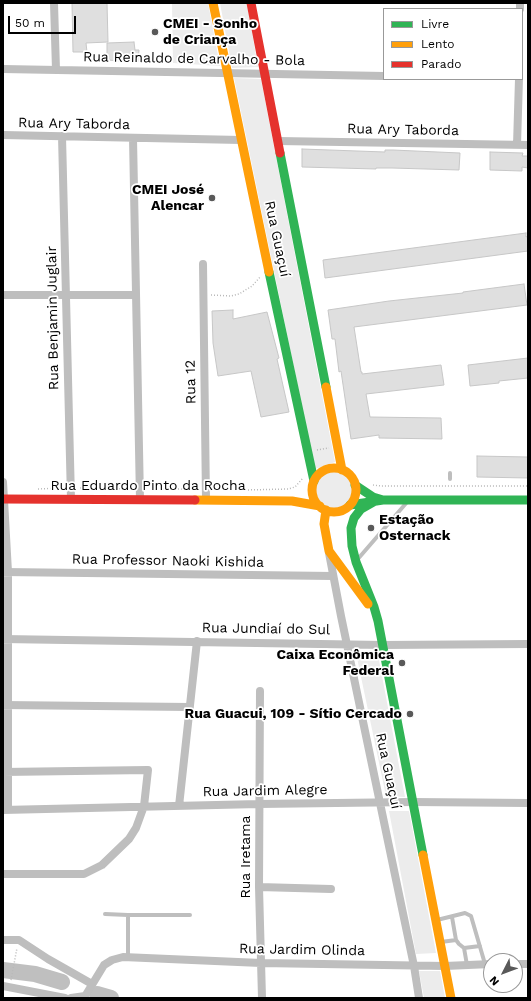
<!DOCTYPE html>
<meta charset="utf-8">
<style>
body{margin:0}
#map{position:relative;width:531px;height:1001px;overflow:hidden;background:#fff;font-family:"Work Sans",sans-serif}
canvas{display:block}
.frame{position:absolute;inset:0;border:4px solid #000;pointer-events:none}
.legend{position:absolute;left:383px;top:8px;width:140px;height:72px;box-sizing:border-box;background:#fff;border:1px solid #999;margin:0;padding:5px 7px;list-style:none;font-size:12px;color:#000}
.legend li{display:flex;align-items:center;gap:8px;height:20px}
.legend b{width:20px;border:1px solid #999}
.north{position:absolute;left:483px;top:953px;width:40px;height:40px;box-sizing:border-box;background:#fff;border:1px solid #999;border-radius:50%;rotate:228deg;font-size:11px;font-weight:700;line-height:16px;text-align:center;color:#000}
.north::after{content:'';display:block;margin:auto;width:14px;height:18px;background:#595959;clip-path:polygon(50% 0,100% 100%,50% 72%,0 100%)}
.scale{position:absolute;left:8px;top:16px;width:68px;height:18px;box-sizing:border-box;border:2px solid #000;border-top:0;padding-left:5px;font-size:12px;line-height:14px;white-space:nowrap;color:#000;-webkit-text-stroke:3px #fff;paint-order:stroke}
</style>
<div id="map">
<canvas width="531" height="1001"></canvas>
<div class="frame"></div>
<ul class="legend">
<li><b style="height:5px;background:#30b455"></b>Livre</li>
<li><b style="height:5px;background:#ff9f0a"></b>Lento</li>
<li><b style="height:5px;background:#e5322d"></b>Parado</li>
</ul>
<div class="north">N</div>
<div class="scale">50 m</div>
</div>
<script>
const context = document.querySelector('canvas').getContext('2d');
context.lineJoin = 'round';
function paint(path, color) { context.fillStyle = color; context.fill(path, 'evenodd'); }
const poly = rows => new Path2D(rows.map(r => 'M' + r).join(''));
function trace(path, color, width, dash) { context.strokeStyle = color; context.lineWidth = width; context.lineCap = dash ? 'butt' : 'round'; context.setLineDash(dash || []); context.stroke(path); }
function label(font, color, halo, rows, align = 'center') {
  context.font = font + ' "Work Sans",sans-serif'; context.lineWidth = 3.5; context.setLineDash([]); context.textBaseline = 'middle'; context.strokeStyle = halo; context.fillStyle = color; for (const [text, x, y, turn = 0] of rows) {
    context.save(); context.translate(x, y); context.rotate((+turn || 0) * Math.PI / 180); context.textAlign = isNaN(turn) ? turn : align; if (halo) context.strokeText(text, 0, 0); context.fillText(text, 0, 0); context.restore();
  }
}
const green = poly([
 [172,3,208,3,220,66,173,63],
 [220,3,247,3,258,67,232,68],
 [234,78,261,79,335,462,315,469],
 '316 490a18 18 0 1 1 36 0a18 18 0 1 1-36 0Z',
 [356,653,378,655,405,797,386,796],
 [389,811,409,811,436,953,416,954],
 [419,971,440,971,445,998,424,998]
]);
const river = poly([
 [3,970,35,974,62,982],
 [97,994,111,998]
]);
const building = poly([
 [72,3,107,3,108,42,86,43,87,52,73,52,72,3],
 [134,42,135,50,139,50,138,62,107,60,107,43,134,42],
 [302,149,385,152,385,150,393,150,460,153,459,170,392,168,376,168,376,169,302,167,302,149],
 [490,152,523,153,522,156,528,156,528,168,522,167,522,171,490,170,490,152],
 [526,233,526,237,528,236,528,251,325,278,323,260,526,233],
 [524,284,527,305,354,327,361,372,362,372,362,374,441,365,444,385,366,394,370,417,441,418,442,439,379,438,379,435,351,439,341,371,339,372,335,339,332,339,328,310,389,301,463,293,463,292,524,284],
 [233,310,233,319,267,312,279,358,277,359,289,412,261,417,251,371,218,376,213,343,212,311,233,310],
 [528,358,528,378,499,381,499,383,470,386,468,365,528,358],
 [477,456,528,457,528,478,477,477,477,456]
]);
const path = poly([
 [211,295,231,296,239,294,252,286,261,276],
 [317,450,329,448],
 [373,485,381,486,528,486],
 [80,488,132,489],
 [38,489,62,488],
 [151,489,197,489],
 [245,490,288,489,295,487,303,478],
 [11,980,17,948]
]);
const lane = poly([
 [450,479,450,473],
 [357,560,408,501],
 [105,914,128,915,190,915],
 [452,917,456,940,459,944,464,948,480,946],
 [437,920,465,913,471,916,485,964],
 [441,942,456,940],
 [464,948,467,965],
 [128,957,128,915]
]);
const street = poly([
 [54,3,56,70],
 [520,9,520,3],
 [3,69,384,76],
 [3,135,241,140],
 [62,136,71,499],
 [133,138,140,500],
 [278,141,528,145],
 [517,145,519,79],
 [203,264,206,500],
 [3,295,136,295],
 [3,482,8,572,8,810],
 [329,553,341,616,414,966,419,998],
 [3,572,333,576],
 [3,639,383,645,528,644],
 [260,691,259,887,262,998],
 [3,705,189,707],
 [3,772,148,770,144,806,136,828,129,839,102,865,84,874,3,874],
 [179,806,197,641],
 [3,810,259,804,413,802,528,803],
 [259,887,331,889],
 [3,940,19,940,48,959,92,984],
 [515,964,528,964],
 [3,986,65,998],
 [71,998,85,996],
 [84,998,104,965,112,960,123,957,261,963,445,966,491,964]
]);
const fast = poly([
 [280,153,326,387],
 [269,272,314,481],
 [355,485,373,497,383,500],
 [375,501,361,509,354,518,351,528,352,546,356,562,374,607,378,621,423,855],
 [350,505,383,500,528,500]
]);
const slow = poly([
 [213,3,269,272],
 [326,387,342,470],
 '312 490a22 22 0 1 1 44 0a22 22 0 1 1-44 0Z',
 [195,500,292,501,320,506],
 [326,510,324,524,329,551,368,604],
 [423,855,451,998]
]);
const jam = poly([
 [251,3,280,153],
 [3,499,195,500]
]);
const markers = [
 [155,32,4,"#595959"],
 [212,198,4,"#595959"],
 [371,528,4,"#595959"],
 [402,663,4,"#595959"],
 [410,714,4,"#595959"]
];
const poiNames = [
 ["CMEI - Sonho",163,24,"left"],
 ["de Criança",163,40,"left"],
 ["CMEI José",204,190],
 ["Alencar",204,206],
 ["Estação",379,520,"left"],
 ["Osternack",379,536,"left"],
 ["Caixa Econômica",394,655],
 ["Federal",394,671],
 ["Rua Guacui, 109 - Sítio Cercado",402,714]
];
const streetNames = [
 ["Rua Reinaldo de Carvalho - Bola",194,59,1],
 ["Rua Ary Taborda",74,124,1],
 ["Rua Ary Taborda",403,130,1],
 ["Rua Guaçuí",277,239,78],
 ["Rua Benjamin Juglair",53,318,-91],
 ["Rua 12",191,382,-91],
 ["Rua Eduardo Pinto da Rocha",148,486],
 ["Rua Professor Naoki Kishida",168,561,1],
 ["Rua Jundiaí do Sul",266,629,1],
 ["Rua Guaçuí",388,771,78],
 ["Rua Jardim Alegre",265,791,-1],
 ["Rua Iretama",246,857,-90],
 ["Rua Jardim Olinda",302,950,1]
];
paint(green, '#ececec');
trace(river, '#bfbfbf', 16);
paint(building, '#dfdfdf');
trace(building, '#c7c7c7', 1);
trace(path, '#b9b9b9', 1.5, [1, 2]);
trace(lane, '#bebebe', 4);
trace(street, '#bebebe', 8);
trace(fast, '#30b455', 9);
trace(slow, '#ff9f0a', 9);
trace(jam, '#e5322d', 9);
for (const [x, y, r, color] of markers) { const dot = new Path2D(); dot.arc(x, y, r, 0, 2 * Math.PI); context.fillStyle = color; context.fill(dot); trace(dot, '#fff', 1.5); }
label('bold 14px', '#000', '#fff', poiNames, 'right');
label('14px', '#000', '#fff', streetNames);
</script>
